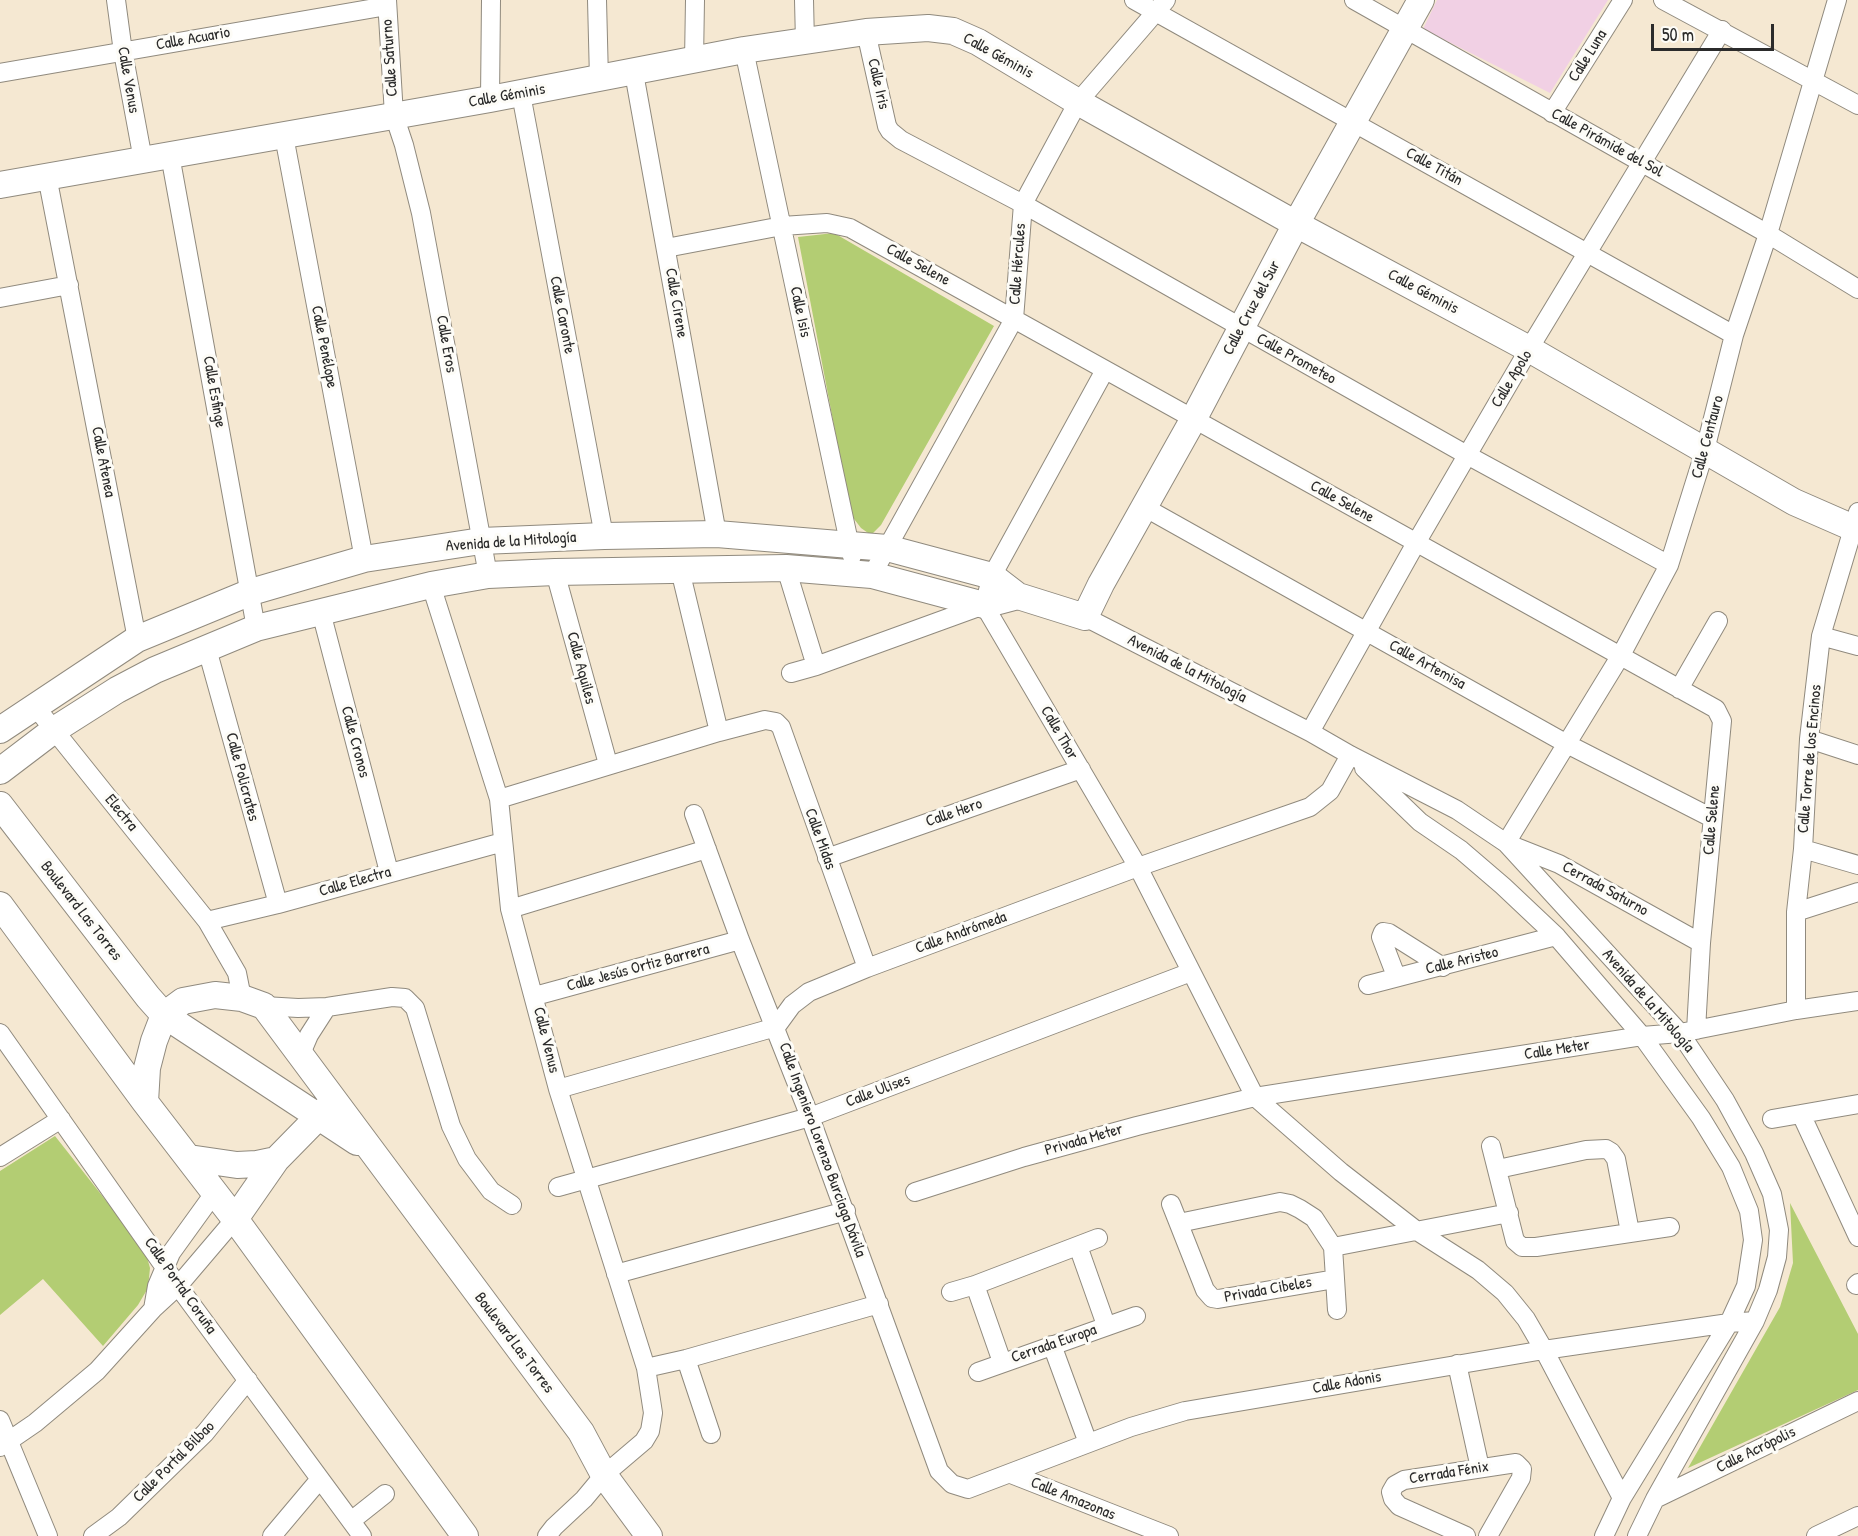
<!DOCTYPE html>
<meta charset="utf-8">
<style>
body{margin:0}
#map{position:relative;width:1858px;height:1536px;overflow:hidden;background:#f5e8d2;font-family:"Patrick Hand",sans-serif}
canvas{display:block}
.scale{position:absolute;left:1651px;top:24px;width:123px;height:27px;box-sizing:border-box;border:3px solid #2b2b2b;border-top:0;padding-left:8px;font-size:18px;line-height:21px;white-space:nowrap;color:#2b2b2b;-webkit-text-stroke:4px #fdfcf7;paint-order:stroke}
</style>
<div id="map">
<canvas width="1858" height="1536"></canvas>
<div class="scale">50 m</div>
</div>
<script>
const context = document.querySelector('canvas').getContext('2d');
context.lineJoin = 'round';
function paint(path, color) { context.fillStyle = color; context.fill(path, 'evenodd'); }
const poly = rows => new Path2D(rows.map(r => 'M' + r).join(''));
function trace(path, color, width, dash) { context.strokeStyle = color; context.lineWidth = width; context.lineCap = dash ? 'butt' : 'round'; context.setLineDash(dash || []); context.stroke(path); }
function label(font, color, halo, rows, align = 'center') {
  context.font = font + ' "Patrick Hand",sans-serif'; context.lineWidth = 6; context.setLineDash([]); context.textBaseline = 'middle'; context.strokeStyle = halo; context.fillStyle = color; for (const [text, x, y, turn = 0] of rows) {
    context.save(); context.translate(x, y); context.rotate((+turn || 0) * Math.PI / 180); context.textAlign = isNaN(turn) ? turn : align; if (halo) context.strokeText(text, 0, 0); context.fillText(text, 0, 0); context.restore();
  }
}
const built = poly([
 [1437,0,1608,0,1550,93,1423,29]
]);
const green = poly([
 [834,233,994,326,881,525,871,535,861,528,851,515,798,237],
 [55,1136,145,1250,150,1268,148,1288,138,1305,103,1346,43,1279,0,1315,0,1171],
 [1790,1203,1858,1334,1858,1390,1688,1468,1780,1307,1793,1263]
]);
const street = poly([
 [116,0,123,52,143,160],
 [387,0,394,115,404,145,421,213,488,575],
 [597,0,599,79],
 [804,0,805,42],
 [1134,0,1734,335],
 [1354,0,1768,234,1858,289],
 [1663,0,1858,105],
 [866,32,887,126,890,131,901,140,1023,204,1467,455,1669,565],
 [744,50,852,556],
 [694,61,695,0],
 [0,73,387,6],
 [634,73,717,534],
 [521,94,604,536],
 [490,99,491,0],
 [1552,113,1623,0],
 [284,136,364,559],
 [170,155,256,628],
 [47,176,137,639],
 [666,248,782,226,827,223,850,228,1716,709,1722,721,1701,943,1696,1030],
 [0,298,69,285],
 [1105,370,992,576,984,605,1138,867,1255,1097,1341,1172,1417,1231,1478,1270,1505,1293,1526,1319,1544,1350,1622,1498],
 [1144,507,1567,744,1712,818],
 [786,568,816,666],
 [680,570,719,732],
 [555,572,608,764],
 [872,575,1014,319,1023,204,1078,102,1166,0],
 [431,585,499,799,510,909,558,1089,646,1368,653,1413,650,1431,644,1441,604,1475,584,1499,554,1527,547,1536],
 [321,612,389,872],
 [1085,617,1310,732,1350,755,1457,810,1506,843,1680,1033,1725,1100,1754,1153,1772,1194,1779,1230,1777,1257,1768,1290,1755,1321,1655,1499,1637,1536],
 [1821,636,1858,646],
 [207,649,278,904],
 [791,673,816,666,984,605],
 [1679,689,1718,621],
 [34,705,207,921,237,973,242,998],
 [1310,732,1416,543,1529,349,1722,30],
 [1809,739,1858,755],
 [1364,768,1420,822,1461,850,1503,886,1556,936,1642,1036,1701,1118,1731,1167,1749,1211,1753,1240,1746,1286,1729,1323,1622,1498,1604,1536],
 [499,799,719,732,765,720,776,722,781,727,867,968],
 [694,814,740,940,810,1117,939,1471,952,1484,968,1489,1131,1427,1185,1411,1544,1350,1729,1323,1755,1321],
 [1803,849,1858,865],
 [827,858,1081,769],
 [510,909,707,849],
 [1796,912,1858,892],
 [207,921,278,904,503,842],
 [1701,943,1559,864,1506,843,1621,655,1669,565,1705,450,1734,335,1768,234,1837,0],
 [1396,976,1381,937,1383,932,1389,933,1443,967],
 [1368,985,1556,936],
 [535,996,740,940],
 [264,1006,298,1008,327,1007,392,997,405,998,415,1008,451,1126,467,1159,491,1191,512,1205],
 [1796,1010,1796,912,1803,849,1809,739,1821,636,1858,512],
 [0,1033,178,1286,362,1536],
 [300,1056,309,1035,327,1007],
 [558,1089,776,1027,792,1005,809,992,867,968,1138,867,1310,807,1330,791,1350,755],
 [1801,1114,1858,1237],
 [1772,1119,1858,1104],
 [1491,1146,1515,1241,1522,1247,1536,1247,1670,1227],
 [0,1157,61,1119],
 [1498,1169,1586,1150,1606,1149,1611,1152,1616,1159,1630,1232],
 [558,1187,810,1117,1191,972],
 [915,1192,1024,1157,1137,1126,1255,1097,1642,1036,1680,1033,1796,1010,1858,1001],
 [1171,1204,1205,1290,1212,1298,1218,1299,1335,1279],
 [1179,1223,1280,1202,1290,1204,1300,1209,1314,1218,1333,1247,1337,1310],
 [1078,1246,1106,1325],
 [1333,1247,1509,1213],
 [616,1274,846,1211],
 [975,1285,1002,1362],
 [1856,1285,1858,1283],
 [951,1292,975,1285,1098,1238],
 [153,1309,157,1286,171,1253,215,1192],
 [1052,1345,1088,1443],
 [686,1359,711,1434],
 [1457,1364,1480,1468],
 [646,1368,686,1359,879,1304],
 [978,1372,1136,1316],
 [0,1420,48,1536],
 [0,1447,35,1423,97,1371,153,1309,178,1286,235,1219],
 [1011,1474,1169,1536],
 [1655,1499,1858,1401],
 [351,1521,385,1494],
 [93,1536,119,1517,205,1433,248,1380],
 [272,1536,320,1479],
 [1466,1536,1399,1506,1393,1499,1391,1492,1395,1485,1404,1480,1516,1463,1522,1469,1521,1478,1488,1536],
 [1816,1536,1858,1516]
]);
const secondary = poly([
 [0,185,490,99,744,50,866,32,928,28,953,31,978,42,1078,102,1296,224,1529,349,1794,502,1858,530],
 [0,730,137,639,251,592,364,559,481,541,604,536,717,534,887,548,992,576,1018,596,1085,617,1101,584,1193,420,1296,224,1421,0],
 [0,771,54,730,117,690,155,670,256,628,431,585,488,575,555,572,786,568,872,575,984,605,1018,596],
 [0,805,148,997,164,1015,357,1142],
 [0,905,145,1102,235,1219,465,1536],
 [145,1102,147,1068,154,1041,164,1015,183,1001,215,995,242,998,264,1006,581,1432,604,1475,649,1536],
 [189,1158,237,1165,257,1164,276,1160],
 [235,1219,276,1160,329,1106]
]);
const streetNames = [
 ["Calle Acuario",193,39,-10],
 ["Calle Géminis",998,56,29],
 ["Calle Luna",1588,56,-58],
 ["Calle Saturno",390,58,-94],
 ["Calle Venus",128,80,80],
 ["Calle Iris",878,84,77],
 ["Calle Géminis",507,96,-10],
 ["Calle Pirámide del Sol",1607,143,29],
 ["Calle Titán",1434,167,29],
 ["Calle Hércules",1018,264,-86],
 ["Calle Selene",918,265,29],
 ["Calle Géminis",1423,292,28],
 ["Calle Cirene",676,303,80],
 ["Calle Cruz del Sur",1252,308,-62],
 ["Calle Isis",800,312,78],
 ["Calle Caronte",562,315,79],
 ["Calle Eros",446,344,80],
 ["Calle Penélope",324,347,79],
 ["Calle Prometeo",1296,359,29],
 ["Calle Apolo",1512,379,-59],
 ["Calle Esfinge",214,392,80],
 ["Calle Centauro",1708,437,-75],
 ["Calle Atenea",103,462,79],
 ["Calle Selene",1342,502,29],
 ["Avenida de la Mitología",511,542,-4],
 ["Calle Artemisa",1427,665,29],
 ["Calle Aquiles",581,668,75],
 ["Avenida de la Mitología",1187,669,27],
 ["Calle Thor",1059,733,60],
 ["Calle Cronos",355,742,75],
 ["Calle Torre de los Encinos",1810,759,-85],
 ["Calle Policrates",242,777,75],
 ["Electra",121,813,51],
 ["Calle Hero",954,813,-19],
 ["Calle Selene",1712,820,-85],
 ["Calle Midas",820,839,70],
 ["Calle Electra",355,882,-16],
 ["Cerrada Saturno",1605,889,29],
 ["Boulevard Las Torres",81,911,52],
 ["Calle Andrómeda",961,933,-20],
 ["Calle Aristeo",1462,961,-14],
 ["Calle Jesús Ortiz Barrera",638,968,-15],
 ["Avenida de la Mitología",1648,1001,49],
 ["Calle Venus",546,1040,76],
 ["Calle Meter",1557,1050,-9],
 ["Calle Ulises",878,1091,-21],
 ["Privada Meter",1084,1140,-16],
 ["Calle Ingeniero Lorenzo Burciaga Dávila",822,1150,70],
 ["Calle Portal Coruña",180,1286,55],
 ["Privada Cibeles",1268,1290,-10],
 ["Boulevard Las Torres",514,1343,53],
 ["Cerrada Europa",1054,1344,-19],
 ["Calle Adonis",1347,1383,-10],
 ["Calle Acrópolis",1756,1450,-26],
 ["Calle Portal Bilbao",174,1462,-45],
 ["Cerrada Fénix",1449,1473,-9],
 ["Calle Amazonas",1073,1499,22]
];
paint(built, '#f1d0e4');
paint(green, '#b3cd73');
trace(street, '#908a7e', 20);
trace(secondary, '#908a7e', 28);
trace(street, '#fff', 18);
trace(secondary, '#fff', 26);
label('16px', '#2b2b2b', '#fdfcf7', streetNames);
</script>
